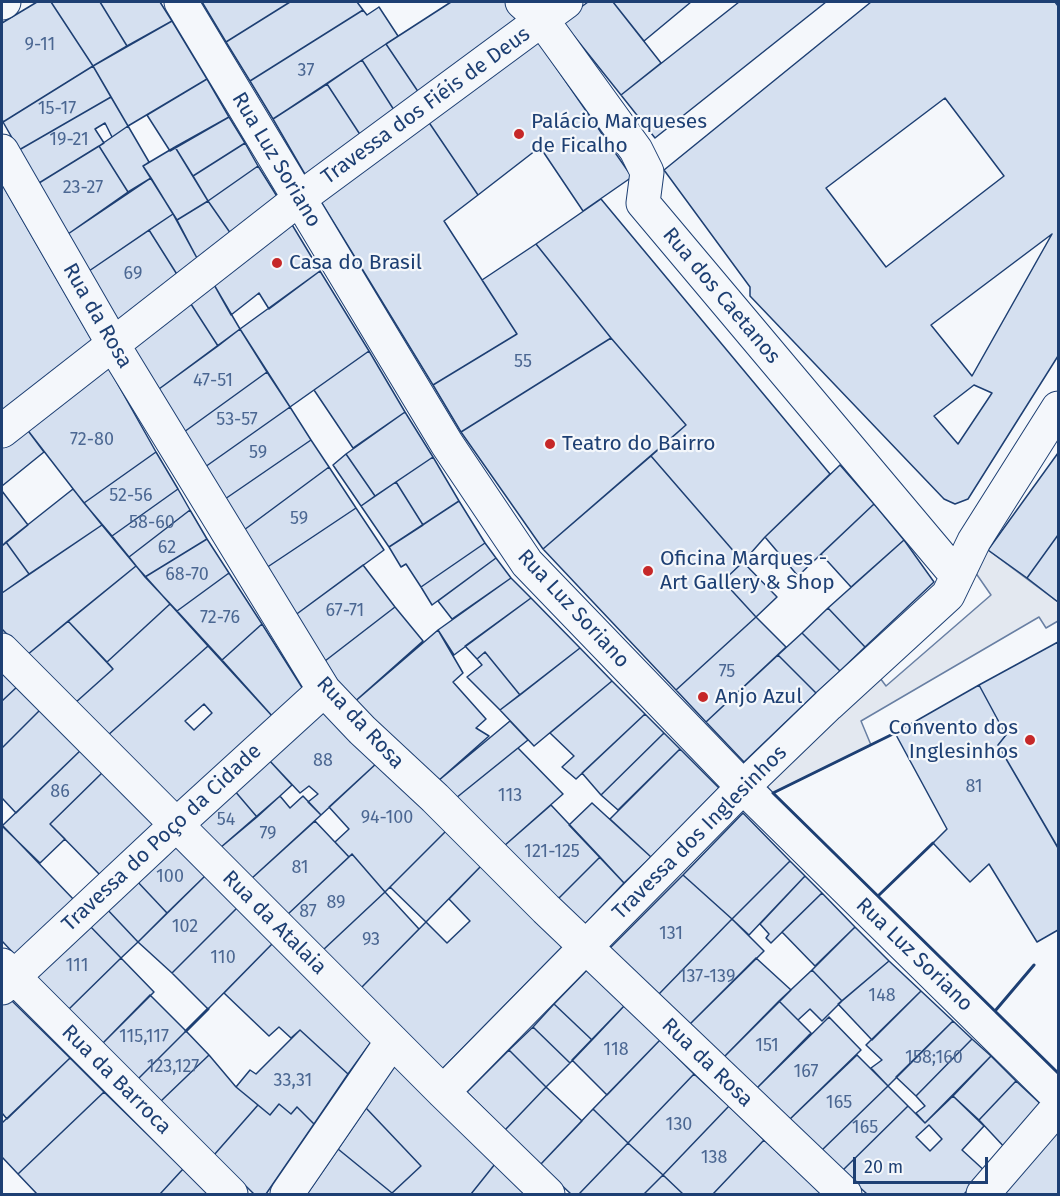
<!DOCTYPE html>
<meta charset="utf-8">
<style>
body{margin:0}
#map{position:relative;width:1060px;height:1196px;overflow:hidden;background:#f4f7fb;font-family:"Fira Sans",sans-serif}
canvas{display:block}
.frame{position:absolute;inset:0;border:3px solid #1d3f73;pointer-events:none}
.scale{position:absolute;left:853px;top:1157px;width:135px;height:27px;box-sizing:border-box;border:3px solid #1d3f73;border-top:0;padding-left:8px;font-size:18px;line-height:21px;white-space:nowrap;color:#1d3f73;-webkit-text-stroke:4px #f4f7fb;paint-order:stroke}
</style>
<div id="map">
<canvas width="1060" height="1196"></canvas>
<div class="frame"></div>
<div class="scale">20 m</div>
</div>
<script>
const context = document.querySelector('canvas').getContext('2d');
context.lineJoin = 'round';
function paint(path, color) { context.fillStyle = color; context.fill(path, 'evenodd'); }
const poly = rows => new Path2D(rows.map(r => 'M' + r).join(''));
function trace(path, color, width, dash) { context.strokeStyle = color; context.lineWidth = width; context.lineCap = dash ? 'butt' : 'round'; context.setLineDash(dash || []); context.stroke(path); }
function label(font, color, halo, rows, align = 'center') {
  context.font = font + ' "Fira Sans",sans-serif'; context.lineWidth = 4.5; context.setLineDash([]); context.textBaseline = 'middle'; context.strokeStyle = halo; context.fillStyle = color; for (const [text, x, y, turn = 0] of rows) {
    context.save(); context.translate(x, y); context.rotate((+turn || 0) * Math.PI / 180); context.textAlign = isNaN(turn) ? turn : align; if (halo) context.strokeText(text, 0, 0); context.fillText(text, 0, 0); context.restore();
  }
}
const parking = poly([
 [988,550,1058,602,1058,621,1046,628,1039,617,861,721,871,745,773,793,765,784,880,678,886,686,991,595,973,569,988,550]
]);
const building = poly([
 [37,2,51,2,93,66,3,122,2,119,2,23,37,2],
 [51,2,100,2,127,46,93,66,51,2],
 [100,2,160,2,172,21,127,46,100,2],
 [202,2,290,2,226,42,202,2],
 [290,2,357,2,363,10,250,81,226,42,290,2],
 [451,2,506,2,520,16,419,93,386,44,451,2],
 [588,2,613,2,661,63,621,95,562,21,588,2],
 [613,2,691,2,644,41,613,2],
 [739,2,826,2,655,138,621,95,739,2],
 [871,2,1055,2,1058,6,1058,356,968,499,955,504,944,499,750,296,750,287,664,170,871,2],
 [945,98,1004,176,886,267,826,188,945,98],
 [1052,234,972,376,931,325,1052,234],
 [974,385,992,393,958,444,934,416,974,385],
 [379,7,398,36,273,119,250,81,363,10,367,15,379,7],
 [172,21,207,79,128,126,93,66,172,21],
 [537,40,632,177,583,211,540,147,478,195,428,121,537,40],
 [386,44,419,93,394,110,362,60,386,44],
 [362,60,394,110,361,136,327,84,362,60],
 [93,66,111,97,19,150,3,122,93,66],
 [207,79,229,117,170,151,147,115,207,79],
 [327,84,361,136,306,176,273,119,327,84],
 [111,97,128,126,112,137,105,123,95,129,104,143,39,183,19,150,111,97],
 [229,117,245,143,193,176,175,147,229,117],
 [428,121,478,195,444,221,517,334,433,385,320,200,428,121],
 [128,126,149,162,143,166,151,178,128,192,99,146,128,126],
 [245,143,258,166,208,201,193,176,245,143],
 [99,146,128,192,68,234,39,183,99,146],
 [175,147,208,201,177,220,143,166,175,147],
 [258,166,278,198,231,234,208,201,258,166],
 [151,178,173,214,89,271,68,234,151,178],
 [2,184,93,342,2,414,2,184],
 [601,199,830,474,765,537,743,562,651,456,686,425,611,338,536,244,601,199],
 [208,201,231,234,198,260,177,220,208,201],
 [173,214,198,260,178,276,149,230,173,214],
 [291,223,320,271,269,309,259,293,231,315,213,283,291,223],
 [149,230,178,276,119,322,89,271,149,230],
 [536,244,611,338,461,432,433,385,517,334,482,280,536,244],
 [320,271,369,351,290,407,240,329,320,271],
 [213,283,240,329,218,346,189,301,213,283],
 [189,301,218,346,159,389,132,346,189,301],
 [240,329,267,372,184,432,159,389,240,329],
 [611,338,686,425,543,549,461,432,611,338],
 [369,351,405,412,353,448,314,390,369,351],
 [107,365,156,452,84,503,26,428,107,365],
 [267,372,290,407,205,467,184,432,267,372],
 [290,407,311,440,225,499,205,467,290,407],
 [405,412,433,457,375,496,346,454,405,412],
 [26,428,44,452,2,486,2,447,26,428],
 [311,440,329,467,244,530,225,499,311,440],
 [156,452,178,489,112,536,84,503,156,452],
 [1058,453,1058,535,1027,578,988,550,1058,453],
 [346,454,375,496,361,506,333,465,346,454],
 [651,456,743,562,723,581,756,617,676,690,543,549,651,456],
 [433,457,459,501,423,525,396,482,433,457],
 [840,465,874,504,798,576,765,537,840,465],
 [329,467,356,508,266,568,244,530,329,467],
 [396,482,423,525,389,547,361,506,396,482],
 [73,489,102,525,29,574,6,542,73,489],
 [178,489,190,510,129,557,112,536,178,489],
 [2,491,28,525,2,546,2,491],
 [459,501,485,543,421,587,406,564,401,567,389,547,459,501],
 [874,504,904,540,851,587,821,554,874,504],
 [356,508,384,550,294,616,266,568,356,508],
 [190,510,207,539,145,577,129,557,190,510],
 [102,525,136,566,27,655,2,629,2,593,102,525],
 [1058,535,1058,602,1027,578,1058,535],
 [207,539,229,573,177,611,145,577,207,539],
 [904,540,934,582,865,647,828,608,904,540],
 [6,542,29,574,2,593,2,546,6,542],
 [485,543,496,558,432,605,421,587,485,543],
 [496,558,511,578,452,619,438,601,496,558],
 [743,562,777,597,756,617,723,581,743,562],
 [363,565,395,607,325,661,294,616,363,565],
 [136,566,170,604,107,662,68,621,136,566],
 [229,573,262,624,222,660,177,611,229,573],
 [511,578,531,598,454,655,438,630,511,578],
 [531,598,580,648,520,695,485,652,477,659,465,646,531,598],
 [170,604,208,646,107,736,75,703,113,669,107,662,170,604],
 [395,607,423,641,352,704,325,661,395,607],
 [828,608,865,647,840,671,802,633,828,608],
 [756,617,786,647,706,722,676,690,756,617],
 [68,621,113,669,75,703,27,655,68,621],
 [262,624,303,689,273,717,222,660,262,624],
 [438,630,463,673,453,682,486,719,476,728,489,736,438,781,352,704,438,630],
 [802,633,840,671,816,693,778,655,802,633],
 [1058,642,1058,846,1057,846,998,745,1006,735,979,685,1058,642],
 [208,646,273,717,177,807,107,736,208,646],
 [204,704,212,713,194,730,185,721,204,704],
 [580,648,612,681,534,746,500,710,580,648],
 [485,652,520,695,500,710,467,677,482,665,477,659,485,652],
 [778,655,816,693,744,762,706,722,778,655],
 [2,667,19,685,2,701,2,667],
 [612,681,645,714,576,779,562,767,574,756,550,733,612,681],
 [19,685,42,708,2,748,2,701,19,685],
 [979,685,1006,735,998,745,1058,848,1058,930,1037,942,989,864,970,882,933,843,947,829,895,733,979,685],
 [42,708,82,749,16,813,2,798,2,748,42,708],
 [324,709,378,762,321,815,308,802,318,794,309,786,300,793,268,759,324,709],
 [645,714,664,733,601,795,582,773,645,714],
 [510,721,528,740,456,798,438,781,510,721],
 [664,733,680,749,618,810,601,795,664,733],
 [518,748,563,794,504,846,456,798,518,748],
 [82,749,104,771,50,824,65,839,40,863,2,826,82,749],
 [680,749,719,788,651,857,610,819,680,749],
 [268,759,292,785,257,817,234,790,268,759],
 [378,762,447,830,385,892,352,854,349,857,335,842,349,829,329,807,378,762],
 [104,771,158,826,102,877,50,824,104,771],
 [234,790,257,817,220,848,196,824,234,790],
 [280,796,290,808,303,796,321,815,251,879,220,848,280,796],
 [592,803,651,857,624,883,569,825,592,803],
 [551,805,600,857,558,899,504,846,551,805],
 [743,813,790,861,732,919,683,875,743,813],
 [315,821,349,857,287,915,251,879,315,821],
 [2,825,76,902,17,957,2,941,2,825],
 [447,830,482,865,426,922,390,887,447,830],
 [174,843,206,875,167,913,135,879,174,843],
 [352,854,385,892,323,950,287,915,352,854],
 [600,857,624,883,584,925,558,899,600,857],
 [790,861,805,876,749,935,732,919,790,861],
 [482,865,564,945,442,1069,361,988,426,922,447,943,470,921,449,899,482,865],
 [206,875,238,907,172,973,138,942,206,875],
 [683,875,732,919,658,995,609,949,683,875],
 [805,876,822,893,771,943,766,938,769,934,760,924,805,876],
 [135,879,167,913,138,942,105,907,135,879],
 [385,892,419,929,361,988,323,950,385,892],
 [822,893,855,927,815,966,782,932,822,893],
 [105,907,138,942,121,958,87,923,105,907],
 [238,907,273,943,208,1009,172,973,238,907],
 [732,919,764,951,689,1025,658,995,732,919],
 [87,923,121,958,69,1009,33,973,87,923],
 [855,927,889,961,842,1001,812,970,855,927],
 [273,943,371,1042,348,1074,300,1030,291,1038,279,1027,269,1036,224,993,273,943],
 [121,958,154,992,103,1043,69,1009,121,958],
 [756,958,791,990,723,1058,689,1025,756,958],
 [889,961,921,991,872,1040,838,1004,889,961],
 [588,969,625,1005,592,1040,554,1004,588,969],
 [812,970,842,1001,822,1021,810,1009,798,1020,779,1001,812,970],
 [921,991,953,1021,888,1086,871,1068,882,1060,866,1045,921,991],
 [150,995,186,1031,138,1079,103,1043,150,995],
 [8,997,70,1058,7,1119,2,1113,2,1003,8,997],
 [779,1001,811,1033,756,1089,723,1058,779,1001],
 [554,1004,592,1040,570,1063,533,1027,554,1004],
 [625,1005,660,1040,607,1095,572,1060,625,1005],
 [829,1017,861,1050,789,1120,756,1089,829,1017],
 [953,1021,972,1039,916,1096,896,1077,953,1021],
 [533,1027,570,1063,546,1087,509,1050,533,1027],
 [300,1030,348,1074,314,1124,297,1107,291,1114,279,1104,270,1115,236,1087,250,1070,256,1074,300,1030],
 [186,1031,209,1055,161,1101,138,1079,186,1031],
 [972,1039,991,1056,925,1123,916,1113,925,1106,916,1096,972,1039],
 [660,1040,694,1074,628,1143,593,1109,660,1040],
 [509,1050,546,1087,505,1130,467,1092,509,1050],
 [209,1055,236,1087,258,1105,214,1155,161,1101,209,1055],
 [857,1055,888,1086,821,1151,789,1120,857,1055],
 [991,1056,1016,1081,979,1120,953,1096,991,1056],
 [70,1058,104,1092,18,1174,2,1157,2,1123,70,1058],
 [395,1065,495,1164,471,1194,391,1194,421,1166,366,1108,395,1065],
 [694,1074,729,1106,663,1175,628,1143,694,1074],
 [1016,1081,1047,1110,1007,1150,979,1120,1016,1081],
 [888,1086,908,1106,842,1171,821,1151,888,1086],
 [546,1087,582,1121,540,1165,505,1130,546,1087],
 [104,1092,183,1169,160,1194,37,1194,18,1174,104,1092],
 [953,1096,984,1126,962,1150,986,1172,964,1194,867,1194,842,1171,908,1106,925,1123,953,1096],
 [929,1125,942,1139,930,1151,916,1137,929,1125],
 [279,1104,291,1114,297,1107,314,1124,266,1194,254,1194,214,1155,258,1105,270,1115,279,1104],
 [729,1106,764,1140,713,1194,683,1194,663,1175,729,1106],
 [366,1108,421,1166,392,1193,338,1149,366,1108],
 [593,1109,628,1143,579,1194,571,1194,540,1165,593,1109],
 [1058,1120,1058,1194,993,1194,1058,1120],
 [764,1140,822,1194,713,1194,764,1140],
 [628,1143,663,1175,644,1194,579,1194,628,1143],
 [338,1149,392,1193,391,1194,307,1194,338,1149],
 [495,1164,526,1194,471,1194,495,1164],
 [183,1169,208,1194,160,1194,183,1169],
 [663,1175,683,1194,644,1194,663,1175]
]);
const minor = poly([
 [181,2,447,444,527,563,743,787,1058,1097],
 [522,2,542,20,636,150,647,172,643,203,956,575],
 [2,3,4,2],
 [2,151,120,356,324,690,362,730,435,798,546,909,845,1194],
 [2,431,299,199,566,2],
 [2,650,443,1092,548,1194],
 [2,965,231,1194],
 [2,988,176,825,324,690],
 [443,1092,743,787,828,705,948,595,974,541,1058,408],
 [287,1194,392,1041],
 [983,1194,1058,1107]
]);
const wall = poly([
 [895,733,773,793,1058,1073],
 [878,896,933,843],
 [995,1011,1034,965],
 [186,1031,208,1009]
]);
const markers = [
 [519,134,6,"#c62828"],
 [277,263,6,"#c62828"],
 [550,444,6,"#c62828"],
 [648,571,6,"#c62828"],
 [703,697,6,"#c62828"],
 [1030,740,6,"#c62828"]
];
const numberNames = [
 ["9-11",40,45],
 ["37",306,71],
 ["15-17",57,109],
 ["19-21",69,140],
 ["23-27",83,188],
 ["69",133,274],
 ["55",523,362],
 ["47-51",213,381],
 ["53-57",237,420],
 ["72-80",92,440],
 ["59",258,453],
 ["52-56",131,496],
 ["59",299,519],
 ["58-60",152,523],
 ["62",167,548],
 ["68-70",187,575],
 ["67-71",345,611],
 ["72-76",220,618],
 ["75",727,672],
 ["88",323,761],
 ["81",974,787],
 ["86",60,792],
 ["113",510,796],
 ["94-100",387,818],
 ["54",226,820],
 ["79",268,834],
 ["121-125",552,852],
 ["81",300,868],
 ["100",170,877],
 ["89",336,903],
 ["87",308,912],
 ["102",185,927],
 ["131",671,934],
 ["93",371,940],
 ["110",223,958],
 ["111",77,966],
 ["137-139",707,977],
 ["148",882,996],
 ["115,117",144,1037],
 ["151",767,1046],
 ["118",616,1050],
 ["158;160",934,1058],
 ["123,127",173,1067],
 ["167",806,1072],
 ["33,31",293,1081],
 ["165",839,1103],
 ["130",679,1125],
 ["165",865,1128],
 ["138",714,1158]
];
const streetNames = [
 ["Travessa dos Fiéis de Deus",426,106,-36],
 ["Rua Luz Soriano",276,160,59],
 ["Rua dos Caetanos",721,296,50],
 ["Rua da Rosa",97,316,60],
 ["Rua Luz Soriano",573,609,47],
 ["Rua da Rosa",360,723,47],
 ["Travessa dos Inglesinhos",700,833,-45],
 ["Travessa do Poço da Cidade",162,838,-43],
 ["Rua da Atalaia",274,923,45],
 ["Rua Luz Soriano",914,955,44],
 ["Rua da Rosa",707,1063,44],
 ["Rua da Barroca",116,1080,45]
];
const poiNames = [
 ["Palácio Marqueses",531,122],
 ["de Ficalho",531,146],
 ["Casa do Brasil",289,263],
 ["Teatro do Bairro",562,444],
 ["Oficina Marques -",660,559],
 ["Art Gallery & Shop",660,583],
 ["Anjo Azul",715,697],
 ["Convento dos",1018,728,"right"],
 ["Inglesinhos",1018,752,"right"]
];
paint(parking, '#e3e8f0');
trace(parking, '#687fa3', 1.5);
paint(building, '#d5e0f0');
trace(building, '#1d3f73', 1.5);
trace(minor, '#1d3f73', 35);
trace(minor, '#f4f7fb', 33);
trace(wall, '#1d3f73', 3);
for (const [x, y, r, color] of markers) { const dot = new Path2D(); dot.arc(x, y, r, 0, 2 * Math.PI); context.fillStyle = color; context.fill(dot); trace(dot, '#f4f7fb', 2); }
label('18px', '#4b6792', null, numberNames);
label('21px', '#1d3f73', '#f4f7fb', streetNames);
label('21px', '#1d3f73', '#f4f7fb', poiNames, 'left');
</script>
